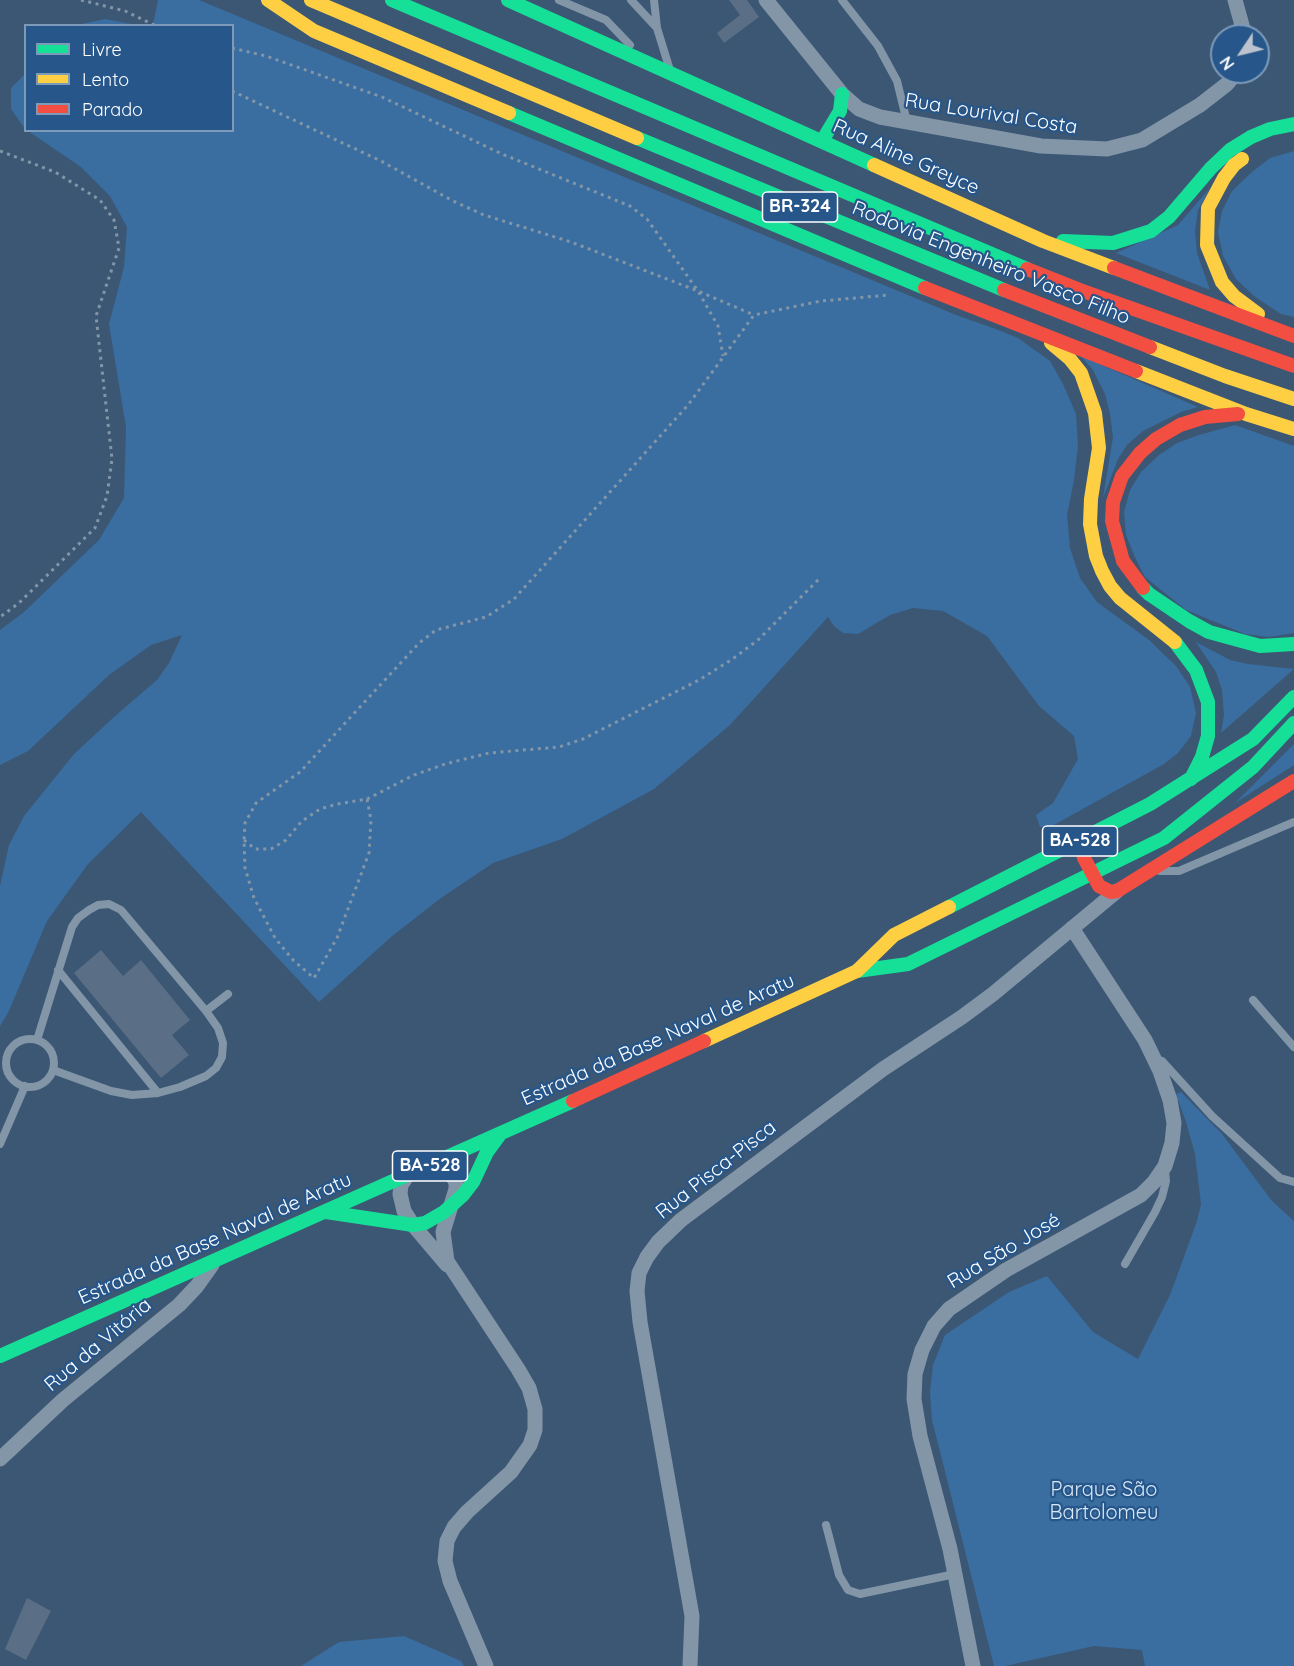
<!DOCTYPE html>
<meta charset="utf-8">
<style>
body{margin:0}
#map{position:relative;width:1294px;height:1666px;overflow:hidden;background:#3c5774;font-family:Quicksand,sans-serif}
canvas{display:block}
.legend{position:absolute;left:24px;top:24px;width:210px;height:108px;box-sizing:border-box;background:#26568a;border:2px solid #7d9ab9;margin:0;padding:8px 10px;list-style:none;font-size:18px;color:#fff}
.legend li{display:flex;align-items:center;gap:12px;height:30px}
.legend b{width:30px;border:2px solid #7d9ab9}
.north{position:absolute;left:1210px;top:24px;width:60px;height:60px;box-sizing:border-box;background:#26568a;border:2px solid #7d9ab9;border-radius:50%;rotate:235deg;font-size:16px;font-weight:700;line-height:24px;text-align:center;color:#fff}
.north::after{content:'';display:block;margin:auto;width:21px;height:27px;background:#bbc4ce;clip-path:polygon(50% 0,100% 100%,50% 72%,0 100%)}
</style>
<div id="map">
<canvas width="1294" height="1666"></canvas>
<ul class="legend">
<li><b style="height:8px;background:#16e098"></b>Livre</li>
<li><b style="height:8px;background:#ffcf43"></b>Lento</li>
<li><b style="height:8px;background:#f24e42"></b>Parado</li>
</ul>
<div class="north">N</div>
</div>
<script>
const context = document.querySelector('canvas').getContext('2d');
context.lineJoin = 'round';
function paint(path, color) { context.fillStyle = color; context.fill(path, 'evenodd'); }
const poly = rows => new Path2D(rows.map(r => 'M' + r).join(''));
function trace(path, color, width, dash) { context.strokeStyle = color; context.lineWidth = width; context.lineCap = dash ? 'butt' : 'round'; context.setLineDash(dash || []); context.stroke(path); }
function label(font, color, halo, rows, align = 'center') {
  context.font = font + ' Quicksand,sans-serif'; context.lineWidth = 4.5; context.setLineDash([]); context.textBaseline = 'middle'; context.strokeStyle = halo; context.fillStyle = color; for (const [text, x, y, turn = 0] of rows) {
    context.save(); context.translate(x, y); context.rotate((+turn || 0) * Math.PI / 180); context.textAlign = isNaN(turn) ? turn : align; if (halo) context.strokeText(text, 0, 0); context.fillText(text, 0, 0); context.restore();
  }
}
const green = poly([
 [158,0,199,0,956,315,993,328,1018,338,1050,361,1063,384,1076,414,1078,446,1074,480,1067,515,1070,548,1080,578,1097,602,1149,640,1176,666,1190,687,1196,713,1191,736,1178,753,1164,764,1052,826,1040,827,1036,815,1053,803,1078,759,1074,736,1039,706,987,636,943,611,913,608,890,615,858,634,843,633,834,626,828,617,730,725,654,789,562,839,493,863,441,898,391,937,319,1002,141,812,88,864,47,921,8,1013,0,1026,0,886,9,845,24,816,74,754,114,717,157,680,169,663,182,635,151,645,109,675,28,751,0,765,0,630,24,612,99,540,124,498,126,427,109,324,124,267,127,227,110,196,81,167,28,131,232,130,232,26,153,25],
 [105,19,131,24,133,25,77,25],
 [25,74,25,129,11,109,11,88],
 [1294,151,1294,317,1281,314,1254,296,1236,279,1223,256,1218,232,1222,211,1232,191,1252,172,1270,158],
 [1210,188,1198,210,1195,231,1197,253,1210,290,1116,253,1178,225],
 [1081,356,1198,407,1181,412,1143,431,1127,445,1118,459,1103,498,1113,437,1110,414,1105,394,1093,370],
 [1235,425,1294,446,1294,633,1269,637,1245,634,1186,610,1145,577,1134,555,1126,535,1124,512,1130,490,1141,472,1159,455,1177,443,1199,435],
 [1196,642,1230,660,1248,664,1294,669,1221,733,1224,715,1222,690,1216,672],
 [1294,744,1294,765,1235,803],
 [1181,1092,1222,1134,1272,1201,1294,1221,1294,1666,1145,1666,1142,1650,1094,1646,1005,1666,994,1666,932,1420,930,1392,933,1365,945,1335,1009,1292,1047,1276,1093,1332,1138,1359,1170,1295,1197,1221,1201,1204,1195,1154,1186,1122,1176,1094],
 [404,1636,461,1661,464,1666,301,1666,339,1642]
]);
const building = poly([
 [729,0,747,0,759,17,724,43,717,33,740,15],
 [101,950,123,976,141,960,190,1020,172,1035,189,1055,161,1078,74,973],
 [27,1598,51,1611,26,1660,5,1649]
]);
const path = poly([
 [81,0,125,11,156,26],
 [232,48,266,56,382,97,502,154,630,206,647,219,698,291,718,326,723,356],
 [232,91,381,161,453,201,484,215,571,242,698,291,754,315],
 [0,151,55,172,100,200,114,220,119,248,96,316,112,459,107,496,95,528,19,603,0,617],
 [367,799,414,775,445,764,489,753,559,747,583,739,699,680,731,660,758,640,820,578],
 [244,840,255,849,271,849,286,840,302,821,320,809,337,804,367,799,371,820,369,853,337,938,314,978,293,960,275,938,254,898,245,868,244,840,245,823,256,803,300,772,419,643,436,630,486,617,514,599,688,405,754,315,821,301,889,295]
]);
const lane = poly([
 [559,0,606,20,630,45],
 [631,0,657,28,669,67],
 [654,0,657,28],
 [842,0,878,46,897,81,907,122],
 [1160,871,1179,871,1294,822],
 [58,970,158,1093],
 [1253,1000,1294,1047],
 [206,1011,228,994],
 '6 1063a24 24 0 1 1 48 0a24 24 0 1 1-48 0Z',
 [37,1040,72,927,78,918,89,910,98,905,109,904,121,910,206,1011,218,1028,223,1043,222,1057,216,1068,206,1076,180,1087,158,1093,132,1095,111,1091,53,1070],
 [1162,1061,1212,1116,1280,1178,1294,1182],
 [0,1144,25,1086],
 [1125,1264,1155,1212,1162,1197,1166,1181,1165,1170],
 [826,1525,839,1575,848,1590,860,1594,955,1574]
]);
const street = poly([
 [766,0,842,94,859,109,880,117,1041,146,1107,149,1142,140,1200,105,1227,84,1237,72],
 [1235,0,1245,36],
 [432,1165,441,1166,448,1169,456,1182,456,1189,443,1232,447,1261,518,1369,529,1388,535,1409,535,1430,530,1445,511,1472,467,1512,454,1527,447,1541,445,1561,450,1581,486,1666],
 [407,1176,401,1185,400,1194,404,1211,413,1225,447,1265],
 [0,1459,63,1400,179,1305,197,1286,212,1265],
 [690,1666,692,1616,640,1322,637,1291,639,1273,647,1257,658,1242,681,1220,883,1069,962,1017,993,994,1117,891],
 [973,1666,950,1549,920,1436,914,1399,915,1374,922,1350,934,1326,949,1309,1006,1270,1141,1195,1154,1182,1165,1166,1172,1143,1174,1123,1170,1100,1160,1071,1145,1040,1072,928]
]);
const fast = poly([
 [392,0,1027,269],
 [508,0,874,165],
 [509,113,925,288],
 [637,138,1004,290],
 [822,141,840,111,842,94],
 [1063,241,1113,243,1151,231,1169,217,1211,168,1230,150,1251,137,1270,129,1294,124],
 [1143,588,1149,594,1189,621,1209,632,1260,646,1294,644],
 [1175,642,1196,670,1208,702,1208,736,1202,757,1191,779],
 [949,907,1150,804,1253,739,1294,697],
 [857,971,908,964,1164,838,1253,767,1294,723],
 [326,1212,413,1225,425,1223,444,1212,463,1195,473,1182,487,1152,501,1133],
 [0,1356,573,1101]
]);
const slow = poly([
 [268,0,314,31,509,113],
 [311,0,637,138],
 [1242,159,1234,165,1224,178,1208,208,1207,245,1222,282,1234,296,1258,314],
 [874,165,1043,241,1114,268],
 [1051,343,1070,359,1081,373,1095,413,1099,448,1091,499,1090,524,1096,556,1102,571,1110,586,1120,598,1175,642],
 [1150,347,1225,376,1294,399],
 [1136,371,1246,414,1294,429],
 [704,1041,857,971,894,935,949,907]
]);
const jam = poly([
 [1114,268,1294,336],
 [1027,269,1080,290,1294,366],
 [925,288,1136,371],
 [1004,290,1150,347],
 [1143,588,1123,561,1112,521,1113,502,1122,476,1140,453,1156,439,1180,425,1205,417,1238,414],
 [1083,840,1081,845,1084,858,1099,886,1111,892,1117,891,1294,781],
 [573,1101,704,1041]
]);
const shields = [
 [800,207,75],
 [1080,841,75],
 [430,1166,75]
];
const shieldNames = [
 ["BR-324",800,207],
 ["BA-528",1080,841],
 ["BA-528",430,1166]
];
const streetNames = [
 ["Rua Lourival Costa",991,114,9],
 ["Rua Aline Greyce",906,157,24],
 ["Rodovia Engenheiro Vasco Filho",991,263,22],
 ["Estrada da Base Naval de Aratu",658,1040,-24],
 ["Rua Pisca-Pisca",716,1170,-38],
 ["Estrada da Base Naval de Aratu",215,1239,-24],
 ["Rua São José",1004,1251,-31],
 ["Rua da Vitória",98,1345,-40]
];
const parkNames = [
 ["Parque São",1104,1490],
 ["Bartolomeu",1104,1513]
];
paint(green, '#3a6da0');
paint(building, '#5a6f85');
trace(path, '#8396a8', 3, [3, 4.5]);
trace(lane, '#8396a8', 8);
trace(street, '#8396a8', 15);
trace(fast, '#16e098', 14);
trace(slow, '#ffcf43', 14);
trace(jam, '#f24e42', 14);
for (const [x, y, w] of shields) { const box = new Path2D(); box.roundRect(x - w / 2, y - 15, w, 30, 4.5); context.fillStyle = '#26568a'; context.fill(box); trace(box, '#fff', 1.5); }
label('bold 18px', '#fff', null, shieldNames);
label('20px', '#fff', '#26568a', streetNames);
label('20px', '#d8e8f7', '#26568a', parkNames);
</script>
